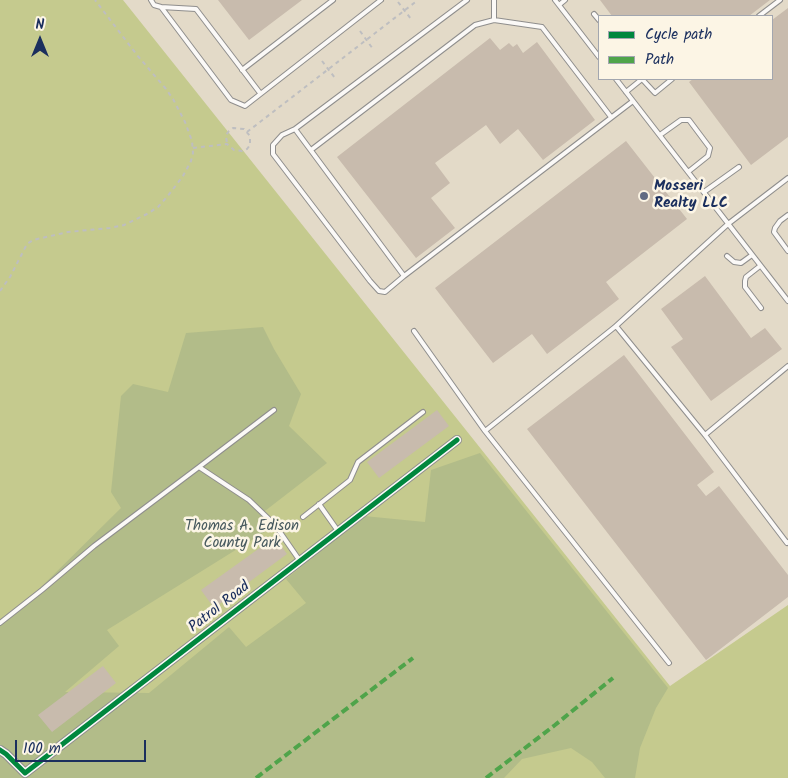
<!DOCTYPE html>
<style>
body{margin:0}
#map{position:relative;width:788px;height:778px;overflow:hidden;background:#e3dac8;font-family:Kalam,sans-serif}
canvas{display:block}
.legend{position:absolute;left:598px;top:15px;width:175px;height:65px;box-sizing:border-box;background:#fcf5e5;border:1px solid #a2a6af;margin:0;padding:6px 9px;list-style:none;font-size:15px;color:#1b2f5e}
.legend li{display:flex;align-items:center;gap:10px;height:25px}
.legend b{width:25px;border:1px solid #a2a6af}
.north{position:absolute;left:15px;top:15px;width:50px;height:50px;-webkit-text-stroke:4px #fcf5e5;paint-order:stroke;rotate:0deg;font-size:14px;font-weight:700;line-height:20px;text-align:center;color:#1b2f5e}
.north::after{content:'';display:block;margin:auto;width:18px;height:22px;background:#1b2f5e;clip-path:polygon(50% 0,100% 100%,50% 72%,0 100%)}
.scale{position:absolute;left:15px;top:740px;width:131px;height:22px;box-sizing:border-box;border:2px solid #1b2f5e;border-top:0;padding-left:6px;font-size:15px;line-height:18px;white-space:nowrap;color:#1b2f5e;-webkit-text-stroke:4px #fcf5e5;paint-order:stroke}
</style>
<div id="map">
<canvas width="788" height="778"></canvas>
<ul class="legend">
<li><b style="height:6px;background:#00873e"></b>Cycle path</li>
<li><b style="height:6px;background:#4fa44a"></b>Path</li>
</ul>
<div class="north">N</div>
<div class="scale">100 m</div>
</div>
<script>
const context = document.querySelector('canvas').getContext('2d');
context.lineJoin = 'round';
function paint(path, color) { context.fillStyle = color; context.fill(path, 'evenodd'); }
const poly = rows => new Path2D(rows.map(r => 'M' + r).join(''));
function trace(path, color, width, dash) { context.strokeStyle = color; context.lineWidth = width; context.lineCap = dash ? 'butt' : 'round'; context.setLineDash(dash || []); context.stroke(path); }
function label(font, color, halo, rows, align = 'center') {
  context.font = font + ' Kalam,sans-serif'; context.lineWidth = 5; context.setLineDash([]); context.textBaseline = 'middle'; context.strokeStyle = halo; context.fillStyle = color; for (const [text, x, y, turn = 0] of rows) {
    context.save(); context.translate(x, y); context.rotate((+turn || 0) * Math.PI / 180); context.textAlign = isNaN(turn) ? turn : align; if (halo) context.strokeText(text, 0, 0); context.fillText(text, 0, 0); context.restore();
  }
}
const green = poly([
 [0,0,123,0,670,686,788,605,788,778,0,778]
]);
const forest = poly([
 [263,327,274,349,301,394,289,426,327,463,261,514,271,528,107,630,119,646,65,692,149,693,229,627,246,647,306,603,286,579,364,516,425,522,431,470,480,453,668,688,656,708,640,748,635,778,605,778,592,762,571,748,522,759,504,778,0,778,0,620,34,594,121,508,111,492,121,396,133,384,168,392,186,333]
]);
const building = poly([
 [218,0,302,0,249,40],
 [600,0,770,0,749,16,612,16],
 [788,8,788,137,751,165,689,82,693,79,772,79,772,20],
 [490,38,500,50,509,43,513,47,517,44,523,53,537,42,595,120,543,160,518,129,500,144,486,125,435,163,450,183,431,198,455,228,416,258,337,157],
 [626,141,687,219,606,282,619,299,547,354,532,334,493,363,435,288],
 [705,276,751,338,765,328,782,349,711,401,671,347,683,339,661,309],
 [624,355,714,472,697,485,706,496,719,486,788,575,788,597,706,660,527,429],
 [437,410,449,426,379,478,367,462],
 [275,537,287,554,214,608,201,590],
 [103,666,116,683,52,732,38,715]
]);
const path = poly([
 [398,2,411,19],
 [360,31,373,49],
 [322,61,335,78],
 [247,132,418,0],
 [193,148,227,144,234,150,242,151,247,149,250,145,250,136,244,129,233,128,229,131,226,135,227,144],
 [0,291,10,277,27,244,33,240,68,232,110,228,124,225,147,214,158,207,167,197,183,176,191,161,193,153,192,141,185,122,173,99,166,89,137,55,95,0]
]);
const service = poly([
 [151,0,154,5,161,7],
 [467,0,295,129,404,276,633,101],
 [494,0,494,20,542,27,611,117],
 [555,0,599,57],
 [559,5,565,0],
 [594,14,599,20],
 [759,16,780,0],
 [242,70,333,0],
 [616,79,788,301],
 [642,79,655,93,672,79],
 [626,92,642,79],
 [260,93,196,9,161,7,231,100,245,106,381,0],
 [295,129,282,135,273,145,273,154,370,281,379,291,385,292,404,276],
 [660,135,681,120,689,120,710,148,708,156,688,172],
 [311,150,475,25,494,20],
 [788,178,728,224,616,326,705,435,788,366],
 [704,192,739,167],
 [788,215,780,221,775,228,774,232,788,251],
 [727,256,734,262,741,263,752,255],
 [760,266,746,277,745,281,745,287,761,308],
 [414,331,485,431,616,326],
 [485,431,669,663],
 [705,435,787,543,788,542],
 [199,467,274,410],
 [319,504,338,531],
 [303,517,350,480,358,462,423,412],
 [0,623,42,590,94,546,199,467,249,500,275,525,300,561]
]);
const minor = poly([
 [0,750,6,754,25,773,457,440]
]);
const quiet = poly([
 [256,778,413,658],
 [486,778,555,725,613,678]
]);
const cycleway = poly([
 [0,750,6,754,25,773,457,440]
]);
const markers = [
 [644,196,5,"#616b83"]
];
const poiNames = [
 ["Mosseri",654,187],
 ["Realty LLC",654,204]
];
const parkNames = [
 ["Thomas A. Edison",242,527],
 ["County Park",242,544]
];
const streetNames = [
 ["Patrol Road",220,608,-38]
];
paint(green, '#c5ca8e');
paint(forest, '#b2bc89');
paint(building, '#c8bbad');
trace(service, '#8f8e8d', 6);
trace(minor, '#8f8e8d', 10);
trace(path, '#bebec0', 2, [4, 4]);
trace(service, '#fbf9f7', 4);
trace(minor, '#fbf9f7', 8);
trace(quiet, '#4fa44a', 4, [8, 4]);
trace(cycleway, '#00873e', 5);
for (const [x, y, r, color] of markers) { const dot = new Path2D(); dot.arc(x, y, r, 0, 2 * Math.PI); context.fillStyle = color; context.fill(dot); trace(dot, '#fcf5e5', 2); }
label('bold 15px', '#1b2f5e', '#fcf5e5', poiNames, 'left');
label('15px', '#47595e', '#fcf5e5', parkNames);
label('15px', '#1b2f5e', '#fcf5e5', streetNames);
</script>
